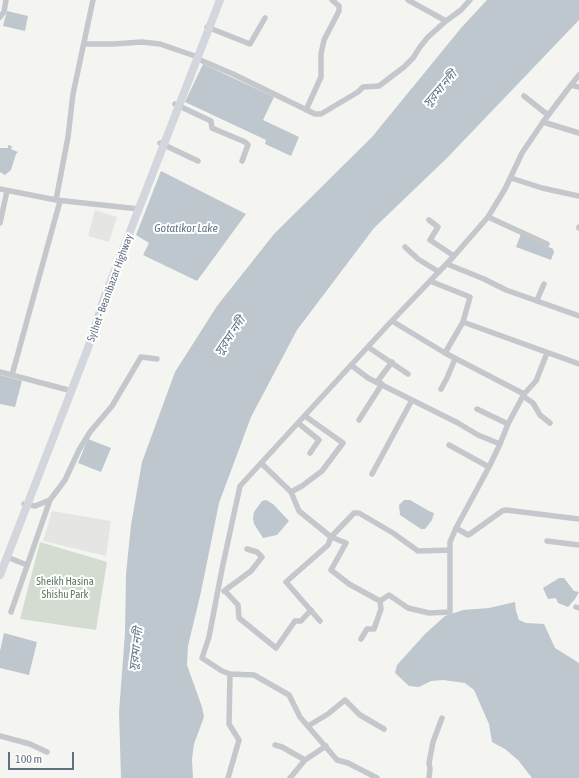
<!DOCTYPE html>
<meta charset="utf-8">
<style>
body{margin:0}
#map{position:relative;width:579px;height:778px;overflow:hidden;background:#f4f5f1;font-family:"Asap Condensed",sans-serif}
canvas{display:block}
.scale{position:absolute;left:8px;top:752px;width:66px;height:18px;box-sizing:border-box;border:2px solid #626f83;border-top:0;padding-left:5px;font-size:12px;line-height:14px;white-space:nowrap;color:#626f83;-webkit-text-stroke:3px #fff;paint-order:stroke}
</style>
<div id="map">
<canvas width="579" height="778"></canvas>
<div class="scale">100 m</div>
</div>
<script>
const context = document.querySelector('canvas').getContext('2d');
context.lineJoin = 'round';
function paint(path, color) { context.fillStyle = color; context.fill(path, 'evenodd'); }
const poly = rows => new Path2D(rows.map(r => 'M' + r).join(''));
function trace(path, color, width, dash) { context.strokeStyle = color; context.lineWidth = width; context.lineCap = dash ? 'butt' : 'round'; context.setLineDash(dash || []); context.stroke(path); }
function label(font, color, halo, rows, align = 'center') {
  context.font = font + ' "Asap Condensed","Noto Sans Bengali",sans-serif'; context.lineWidth = 4; context.setLineDash([]); context.textBaseline = 'middle'; context.strokeStyle = halo; context.fillStyle = color; for (const [text, x, y, turn = 0] of rows) {
    context.save(); context.translate(x, y); context.rotate((+turn || 0) * Math.PI / 180); context.textAlign = isNaN(turn) ? turn : align; if (halo) context.strokeText(text, 0, 0); context.fillText(text, 0, 0); context.restore();
  }
}
const built = poly([
 [95,210,117,217,109,242,88,236],
 [52,511,111,521,106,556,43,541]
]);
const green = poly([
 [40,542,107,562,96,630,20,619]
]);
const water = poly([
 [487,0,579,0,579,20,447,158,374,228,297,330,251,417,219,503,201,592,188,646,187,665,202,707,204,717,194,744,192,759,193,778,121,778,119,712,125,633,126,574,131,525,142,462,175,372,217,306,274,234,372,137,461,28],
 [7,11,28,16,25,31,3,26],
 [203,64,274,97,263,120,299,137,291,156,265,144,266,140,185,102],
 [8,145,12,146,11,149,18,152,16,154,11,170,5,175,0,172,0,148,8,148],
 [161,171,246,214,197,281,143,255,149,243,136,235],
 [521,234,553,249,554,252,551,260,516,247],
 [0,375,22,381,15,407,0,404],
 [88,439,111,448,101,472,78,463],
 [266,500,273,504,289,521,277,535,263,538,254,524,253,518,254,512,262,501],
 [404,500,410,500,429,511,434,513,432,520,425,529,421,529,400,515,399,505],
 [559,578,564,578,574,591,579,592,575,599,568,607,558,603,556,598,548,599,543,588],
 [515,602,516,611,519,620,526,623,544,624,555,648,579,663,579,778,532,778,518,760,505,749,492,742,489,724,474,690,465,683,443,680,431,681,419,687,409,686,395,673,397,665,425,634,445,616,463,610,489,608],
 [4,633,37,642,29,675,0,668,0,651]
]);
const street = poly([
 [408,0,446,21,461,10,470,0],
 [0,17,4,12,6,0],
 [207,27,250,44,265,18],
 [84,44,113,44,142,42,160,44,195,56,198,59,233,74,315,114,321,114,358,92,363,87,379,86,404,67,413,58,420,47,428,37,446,21],
 [571,85,579,87],
 [524,96,548,115],
 [175,104,211,121,212,128,245,142,248,145,242,161],
 [306,110,321,77,321,54,324,40,339,11,339,6,332,0],
 [543,122,579,133],
 [160,143,198,161],
 [511,178,542,188,579,196],
 [0,189,56,200,139,209],
 [56,200,68,137,73,94,93,0],
 [488,217,547,244],
 [429,220,438,227,430,240,454,256],
 [0,223,7,191],
 [579,227,579,228],
 [405,247,418,259,439,272],
 [447,264,484,279,506,290,579,316],
 [430,281,470,297,463,322,579,364],
 [537,300,544,284],
 [392,321,445,353,524,394,536,381,547,353],
 [368,347,408,374],
 [445,353,463,322],
 [351,365,368,378,458,423,478,435,500,444],
 [0,372,72,391],
 [12,375,60,201],
 [377,382,392,362],
 [441,389,447,378,455,359],
 [523,396,533,403,540,415,550,423],
 [477,409,508,424],
 [359,420,382,384],
 [298,423,319,440,310,453],
 [449,445,489,467],
 [261,463,291,492,299,511,331,537,346,543,331,570,349,584,380,601,389,595,408,608,429,613,450,612,450,542,456,528,489,467,500,444,508,424,524,394],
 [372,474,412,400],
 [291,492,302,486,322,471,343,443,305,416],
 [24,504,35,506,50,500,65,480,79,450,90,432,112,406,141,357,157,359],
 [456,528,468,535,470,534,502,511,506,510,579,519],
 [547,541,579,545],
 [7,557,27,565],
 [224,591,251,571,262,557,257,552,247,549],
 [225,591,238,605,239,618,276,648,295,621,301,621,311,610],
 [576,607,579,608],
 [11,612,50,500],
 [320,621,286,582,328,545,331,537,354,513,359,513,393,533,418,551,450,550],
 [361,639,367,629,374,629,381,609,380,601],
 [230,674,254,675,289,695,300,717,337,760,348,763,377,778],
 [308,726,328,714,345,700,360,715,384,729],
 [0,736,30,744,47,752],
 [275,745,282,747,305,760],
 [228,778,239,740,229,724,230,674,222,671,202,658,209,637,222,569,240,486,387,326,454,256,488,217,505,189,522,153,543,122,571,85,579,75],
 [290,778,305,760,326,746],
 [429,778,430,769,429,763,433,742,442,718]
]);
const primary = poly([
 [0,575,88,348,103,301,220,0]
]);
const streetNames = [
 ["Sylhet - Beanibazar Highway",110,288,-70]
];
const parkNames = [
 ["Sheikh Hasina",65,582],
 ["Shishu Park",65,595]
];
const waterNames = [
 ["সুরমা নদী",440,89,-49],
 ["Gotatikor Lake",186,228],
 ["সুরমা নদী",230,336,-55],
 ["সুরমা নদী",136,649,-82]
];
paint(built, '#e5e6e4');
paint(green, '#d4dcd2');
paint(water, '#bec7ce');
trace(street, '#c4c7cb', 5.5);
trace(primary, '#d3d6dc', 8);
label('11px', '#626f83', '#fff', streetNames);
label('11px', '#627a62', '#fff', parkNames);
label('italic 12px', '#637788', '#fff', waterNames);
</script>
